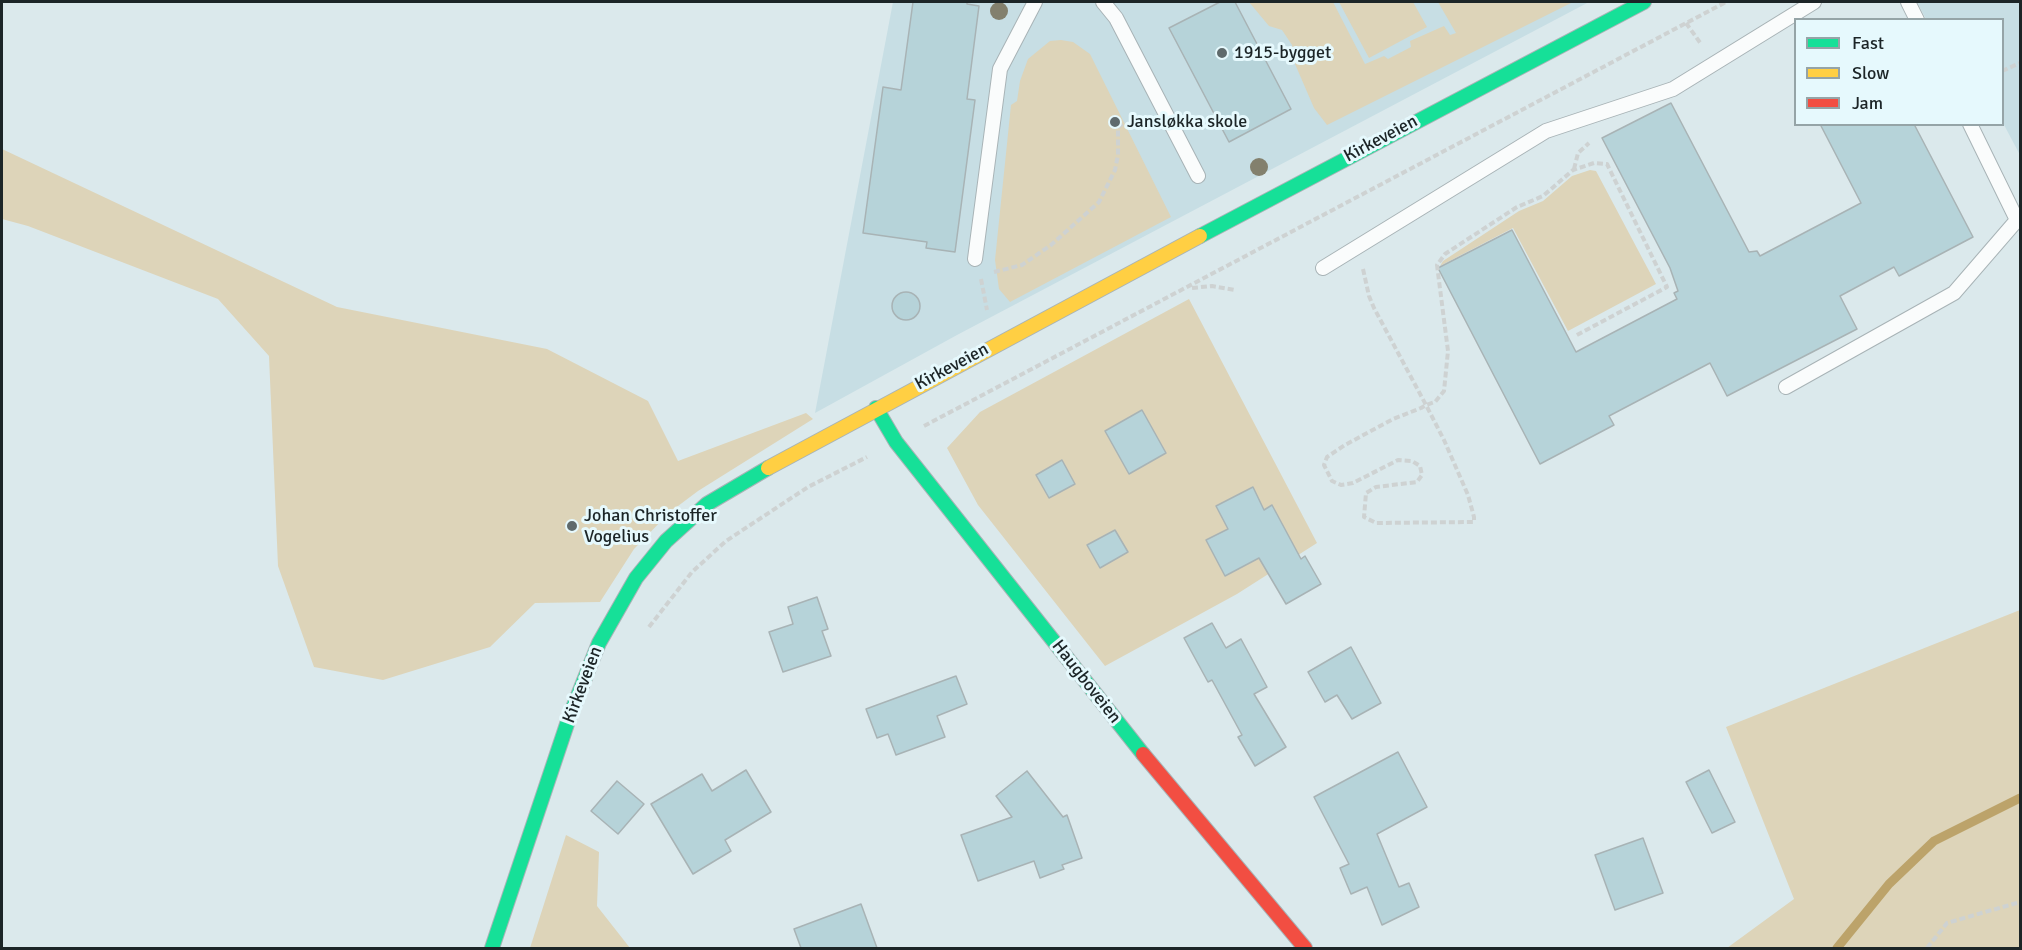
<!DOCTYPE html>
<meta charset="utf-8">
<style>
body{margin:0}
#map{position:relative;width:2022px;height:950px;overflow:hidden;background:#dbe9ec;font-family:Signika,sans-serif}
canvas{display:block}
.frame{position:absolute;inset:0;border:3px solid #1c2527;pointer-events:none}
.legend{position:absolute;left:1794px;top:18px;width:210px;height:108px;box-sizing:border-box;background:#e6f9fd;border:2px solid #95a4a7;margin:0;padding:8px 10px;list-style:none;font-size:18px;color:#1c2527}
.legend li{display:flex;align-items:center;gap:12px;height:30px}
.legend b{width:30px;border:2px solid #95a4a7}
</style>
<div id="map">
<canvas width="2022" height="950"></canvas>
<div class="frame"></div>
<ul class="legend">
<li><b style="height:8px;background:#16e098"></b>Fast</li>
<li><b style="height:8px;background:#ffcf43"></b>Slow</li>
<li><b style="height:8px;background:#f24e42"></b>Jam</li>
</ul>
</div>
<script>
const context = document.querySelector('canvas').getContext('2d');
context.lineJoin = 'round';
function paint(path, color) { context.fillStyle = color; context.fill(path, 'evenodd'); }
const poly = rows => new Path2D(rows.map(r => 'M' + r).join(''));
function trace(path, color, width, dash) { context.strokeStyle = color; context.lineWidth = width; context.lineCap = dash ? 'butt' : 'round'; context.setLineDash(dash || []); context.stroke(path); }
function label(font, color, halo, rows, align = 'center') {
  context.font = font + ' Signika,sans-serif'; context.lineWidth = 6; context.setLineDash([]); context.textBaseline = 'middle'; context.strokeStyle = halo; context.fillStyle = color; for (const [text, x, y, turn = 0] of rows) {
    context.save(); context.translate(x, y); context.rotate((+turn || 0) * Math.PI / 180); context.textAlign = isNaN(turn) ? turn : align; if (halo) context.strokeText(text, 0, 0); context.fillText(text, 0, 0); context.restore();
  }
}
const built = poly([
 [893,2,1589,2,957,335,815,413],
 [1917,2,2020,2,2020,155,2003,123,2002,20,1926,19]
]);
const green = poly([
 [1249,2,1333,2,1365,64,1384,56,1388,59,1411,47,1410,41,1444,26,1450,35,1456,33,1438,2,1573,2,1327,125,1314,108,1295,64,1292,45,1282,30,1269,26],
 [1339,2,1413,2,1427,27,1369,58],
 [1061,40,1073,42,1090,54,1171,217,1010,302,999,289,995,260,1011,105,1017,101,1020,81,1028,59,1050,41],
 [2,149,337,307,547,349,648,401,678,461,806,413,813,419,698,491,670,512,634,549,600,602,535,603,490,647,383,680,314,667,278,566,269,356,218,299,28,226,2,219],
 [1590,170,1596,171,1656,284,1568,331,1513,228,1440,266,1443,261,1519,211,1543,201,1572,176],
 [1189,299,1317,543,1237,594,1105,666,978,505,947,448,980,412],
 [2020,610,2020,948,1727,948,1794,899,1726,727],
 [566,835,599,852,597,906,630,948,530,948]
]);
const stream = poly([
 [1837,948,1889,884,1934,841,2020,798]
]);
const building = poly([
 [913,2,967,2,967,4,979,6,967,99,975,100,955,252,926,248,927,242,863,233,883,87,901,90,913,2],
 [1220,2,1235,2,1291,109,1229,142,1169,28,1220,2],
 [1671,103,1749,252,1757,251,1760,256,1861,203,1820,124,1914,124,1973,237,1899,276,1894,267,1840,296,1857,329,1727,396,1710,363,1609,416,1614,425,1540,464,1438,268,1512,230,1576,352,1677,299,1674,293,1678,291,1670,268,1602,138,1671,103],
 '892 306a14 14 0 1 1 28 0a14 14 0 1 1-28 0Z',
 [1142,410,1166,453,1129,474,1105,431,1142,410],
 [1062,460,1075,484,1049,498,1036,475,1062,460],
 [1253,487,1264,510,1272,505,1301,559,1305,556,1321,584,1286,604,1259,558,1225,576,1206,540,1228,529,1216,506,1253,487],
 [1115,530,1128,552,1100,568,1087,545,1115,530],
 [817,597,828,629,822,631,831,656,783,672,769,632,793,624,788,607,817,597],
 [1212,623,1226,648,1241,639,1267,687,1254,694,1286,747,1255,766,1238,737,1242,735,1212,680,1208,682,1184,638,1212,623],
 [1351,647,1381,703,1352,719,1337,695,1325,702,1308,672,1351,647],
 [956,676,967,704,937,716,945,737,896,755,888,734,877,738,866,709,956,676],
 [1398,752,1427,807,1377,834,1399,887,1409,883,1419,907,1382,925,1367,887,1351,894,1340,868,1349,864,1314,797,1398,752],
 [746,770,771,812,725,840,731,851,693,874,651,804,702,774,712,791,746,770],
 [1709,770,1735,822,1712,833,1686,782,1709,770],
 [1027,771,1063,817,1067,815,1082,858,1062,865,1064,869,1040,878,1034,861,978,881,961,835,1012,817,996,796,1027,771],
 [617,781,644,804,618,834,591,811,617,781],
 [1643,838,1663,893,1615,910,1595,855,1643,838],
 [861,904,877,948,801,948,794,929,861,904]
]);
const path = poly([
 [1686,23,1701,44],
 [2002,71,2020,63],
 [1574,169,1578,153,1589,143],
 [1363,269,1369,296,1374,308,1426,405,1444,440,1468,495,1474,517,1474,522,1376,523,1364,517,1366,493,1376,487,1417,482,1422,475,1420,466,1412,461,1398,460,1353,483,1341,485,1332,481,1324,465,1327,457,1345,445,1393,419,1421,408,1426,405,1435,402,1444,391,1448,351,1437,265,1445,254,1517,207,1543,196,1573,170,1594,163,1607,164,1667,287,1575,336],
 [994,272,1022,265,1051,245,1099,202,1115,170,1118,155,1118,127,1125,122],
 [981,279,987,310],
 [1192,288,1212,286,1235,290],
 [924,426,1726,2],
 [649,627,692,572,726,541,808,487,867,457],
 [1927,948,1947,923,2020,902]
]);
const lane = poly([
 [1103,2,1116,18,1198,176],
 [1908,2,1917,20],
 [1970,124,2017,220,2020,219],
 [975,259,1000,69,1035,2],
 [1323,268,1546,131,1673,89,1814,2],
 [1786,387,1954,293,2017,220]
]);
const fast = poly([
 [1200,236,1644,2],
 [876,408,896,442,1143,754],
 [492,948,569,718,599,643,636,578,666,541,707,504,768,468]
]);
const slow = poly([
 [768,468,1200,236]
]);
const jam = poly([
 [1143,754,1305,948]
]);
const trees = [
 [999,11],
 [1259,167]
];
const markers = [
 [1222,53,6,"#5f6a6c"],
 [1115,122,6,"#5f6a6c"],
 [572,526,6,"#5f6a6c"]
];
const poiNames = [
 ["1915-bygget",1234,53],
 ["Jansløkka skole",1127,122],
 ["Johan Christoffer",584,516],
 ["Vogelius",584,537]
];
const streetNames = [
 ["Kirkeveien",1381,139,-28],
 ["Kirkeveien",952,367,-28],
 ["Haugboveien",1086,682,52],
 ["Kirkeveien",583,685,-69]
];
paint(built, '#c7dee4');
paint(green, '#ddd4b9');
trace(stream, '#bca36a', 9);
paint(building, '#b6d3d9');
trace(building, '#a8b3b5', 1.5);
trace(lane, '#a8b3b6', 16);
trace(fast, '#a8b3b6', 16);
trace(slow, '#a8b3b6', 16);
trace(jam, '#a8b3b6', 16);
trace(path, '#ced2d2', 4, [6, 3]);
trace(lane, '#fafcfc', 14);
trace(fast, '#16e098', 14);
trace(slow, '#ffcf43', 14);
trace(jam, '#f24e42', 14);
context.fillStyle = '#83806d';
for (const [x, y] of trees) { context.beginPath(); context.arc(x, y, 9, 0, 2 * Math.PI); context.fill(); }
for (const [x, y, r, color] of markers) { const dot = new Path2D(); dot.arc(x, y, r, 0, 2 * Math.PI); context.fillStyle = color; context.fill(dot); trace(dot, '#e6f9fd', 2); }
label('18px', '#1c2527', '#e6f9fd', poiNames, 'left');
label('18px', '#1c2527', '#e6f9fd', streetNames);
</script>
